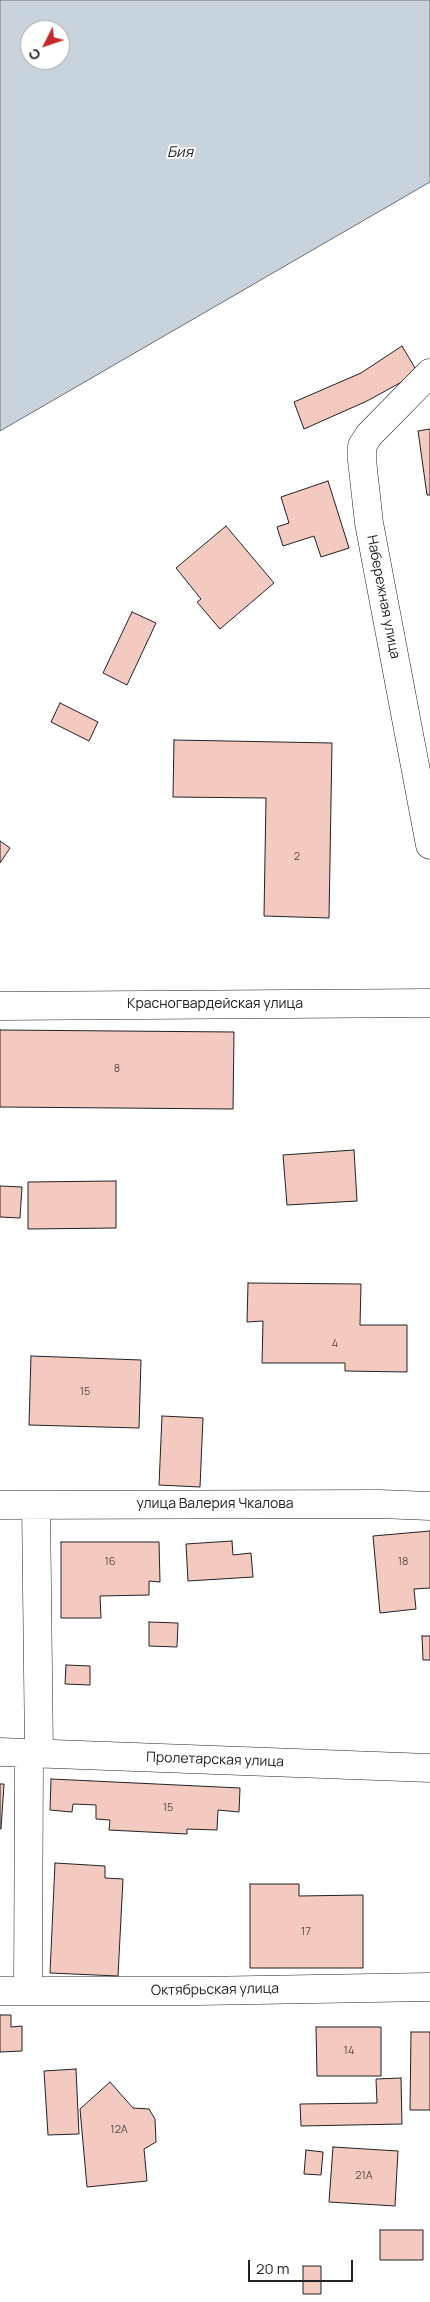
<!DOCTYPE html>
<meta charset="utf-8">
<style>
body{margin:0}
#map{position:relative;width:430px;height:2302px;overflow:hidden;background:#fff;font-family:Manrope,sans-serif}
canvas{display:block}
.north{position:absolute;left:20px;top:20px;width:50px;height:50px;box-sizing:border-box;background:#fff;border:1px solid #a7a7a7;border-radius:50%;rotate:229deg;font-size:14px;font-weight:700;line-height:20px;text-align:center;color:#222}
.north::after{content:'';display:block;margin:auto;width:18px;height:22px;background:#c62828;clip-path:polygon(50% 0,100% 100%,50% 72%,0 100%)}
.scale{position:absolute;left:248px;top:2260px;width:105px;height:22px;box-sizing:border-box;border:2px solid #222;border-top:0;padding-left:6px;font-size:15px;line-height:18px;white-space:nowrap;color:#222;-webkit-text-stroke:4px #fff;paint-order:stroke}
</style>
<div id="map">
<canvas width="430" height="2302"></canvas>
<div class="north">С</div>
<div class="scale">20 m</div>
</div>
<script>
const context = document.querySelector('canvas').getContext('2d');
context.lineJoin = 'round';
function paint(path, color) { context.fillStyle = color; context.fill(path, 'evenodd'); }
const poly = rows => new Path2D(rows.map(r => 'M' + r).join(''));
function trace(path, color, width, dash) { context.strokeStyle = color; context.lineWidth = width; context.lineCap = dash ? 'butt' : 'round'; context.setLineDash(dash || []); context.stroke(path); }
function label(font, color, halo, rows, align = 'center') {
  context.font = font + ' Manrope,sans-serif'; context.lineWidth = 4; context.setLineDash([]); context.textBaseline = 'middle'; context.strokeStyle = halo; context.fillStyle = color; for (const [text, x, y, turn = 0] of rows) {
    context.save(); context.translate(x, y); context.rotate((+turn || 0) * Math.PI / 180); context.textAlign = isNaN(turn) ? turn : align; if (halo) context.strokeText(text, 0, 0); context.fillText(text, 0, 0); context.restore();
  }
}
const water = poly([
 [0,0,430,0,430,182,0,431,0,0],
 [30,30,60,30,60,60,30,60,30,30]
]);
const building = poly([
 [402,346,418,373,367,401,304,429,294,402,361,373,402,346],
 [430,429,430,495,427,495,418,431,430,429],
 [328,481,349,548,321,557,314,536,283,546,277,527,289,523,281,497,328,481],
 [226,526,274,583,220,629,197,602,201,599,176,568,226,526],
 [132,612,156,623,127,685,103,673,132,612],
 [60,703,98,722,89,741,51,722,60,703],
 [174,740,332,743,329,918,264,916,266,798,173,797,174,740],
 [0,841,10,848,0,863,0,841],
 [0,1030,234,1032,233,1109,0,1107,0,1030],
 [354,1150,357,1201,287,1205,283,1155,354,1150],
 [116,1181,116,1228,28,1229,28,1182,116,1181],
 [0,1186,22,1187,20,1218,0,1217,0,1186],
 [248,1283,361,1284,360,1325,407,1325,407,1372,345,1371,345,1363,262,1363,263,1321,247,1322,248,1283],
 [31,1356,141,1360,139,1428,29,1425,31,1356],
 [162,1416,203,1418,200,1487,159,1485,162,1416],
 [430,1531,430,1588,414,1589,416,1609,380,1613,373,1536,430,1531],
 [232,1541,233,1555,251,1553,253,1577,188,1581,186,1544,232,1541],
 [61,1542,159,1542,160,1582,149,1581,149,1595,100,1596,101,1618,61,1618,61,1542],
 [149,1622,178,1623,177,1647,149,1646,149,1622],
 [422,1636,430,1636,430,1660,423,1660,422,1636],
 [66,1665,90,1666,90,1685,65,1684,66,1665],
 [51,1779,240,1788,239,1812,218,1810,217,1830,187,1829,187,1834,109,1830,110,1820,96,1819,96,1805,73,1804,72,1812,50,1810,51,1779],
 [0,1784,4,1784,1,1829,0,1829,0,1784],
 [55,1863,105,1866,105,1878,123,1879,118,1976,50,1973,55,1863],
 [250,1884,299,1884,299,1896,363,1895,363,1968,250,1968,250,1884],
 [0,2015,11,2015,11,2027,22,2026,22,2051,0,2052,0,2015],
 [316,2027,381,2027,381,2076,317,2076,316,2027],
 [411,2032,430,2032,430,2110,410,2110,411,2032],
 [76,2069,79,2134,48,2135,44,2071,76,2069],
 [401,2078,402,2124,301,2126,300,2104,377,2103,376,2079,401,2078],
 [110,2082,133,2108,149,2109,155,2119,156,2142,144,2149,147,2181,87,2187,80,2109,110,2082],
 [333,2147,398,2151,395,2206,329,2202,333,2147],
 [306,2150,323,2152,321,2175,304,2174,306,2150],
 [380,2230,423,2230,423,2260,380,2260,380,2230],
 [303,2266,321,2266,321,2294,303,2294,303,2266]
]);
const minor = poly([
 [430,373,369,435,362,446,362,460,369,523,430,845],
 [0,1006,430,1003],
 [0,1505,380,1504,430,1506],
 [36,1505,39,1753],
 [0,1752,430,1768],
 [0,1991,199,1991,430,1987],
 [28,1991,29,1753]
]);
const numberNames = [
 ["2",297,857],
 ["8",117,1069],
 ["4",335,1344],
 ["15",85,1392],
 ["16",110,1562],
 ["18",403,1562],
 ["15",168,1808],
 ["17",306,1932],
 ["14",349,2051],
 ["12А",119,2130],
 ["21А",364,2176]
];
const streetNames = [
 ["Набережная улица",383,597,79],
 ["Красногвардейская улица",215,1004],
 ["улица Валерия Чкалова",215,1504],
 ["Пролетарская улица",215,1760,2],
 ["Октябрьская улица",215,1990,-1]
];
const waterNames = [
 ["Бия",180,153]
];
paint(water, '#c7d3dd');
trace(water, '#6f6f6f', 1);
paint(building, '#f3c9c0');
trace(building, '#222', 1);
trace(minor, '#222', 29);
trace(minor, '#fff', 28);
label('11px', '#564c4a', null, numberNames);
label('14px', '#222', '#fff', streetNames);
label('italic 15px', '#222', '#fff', waterNames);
</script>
